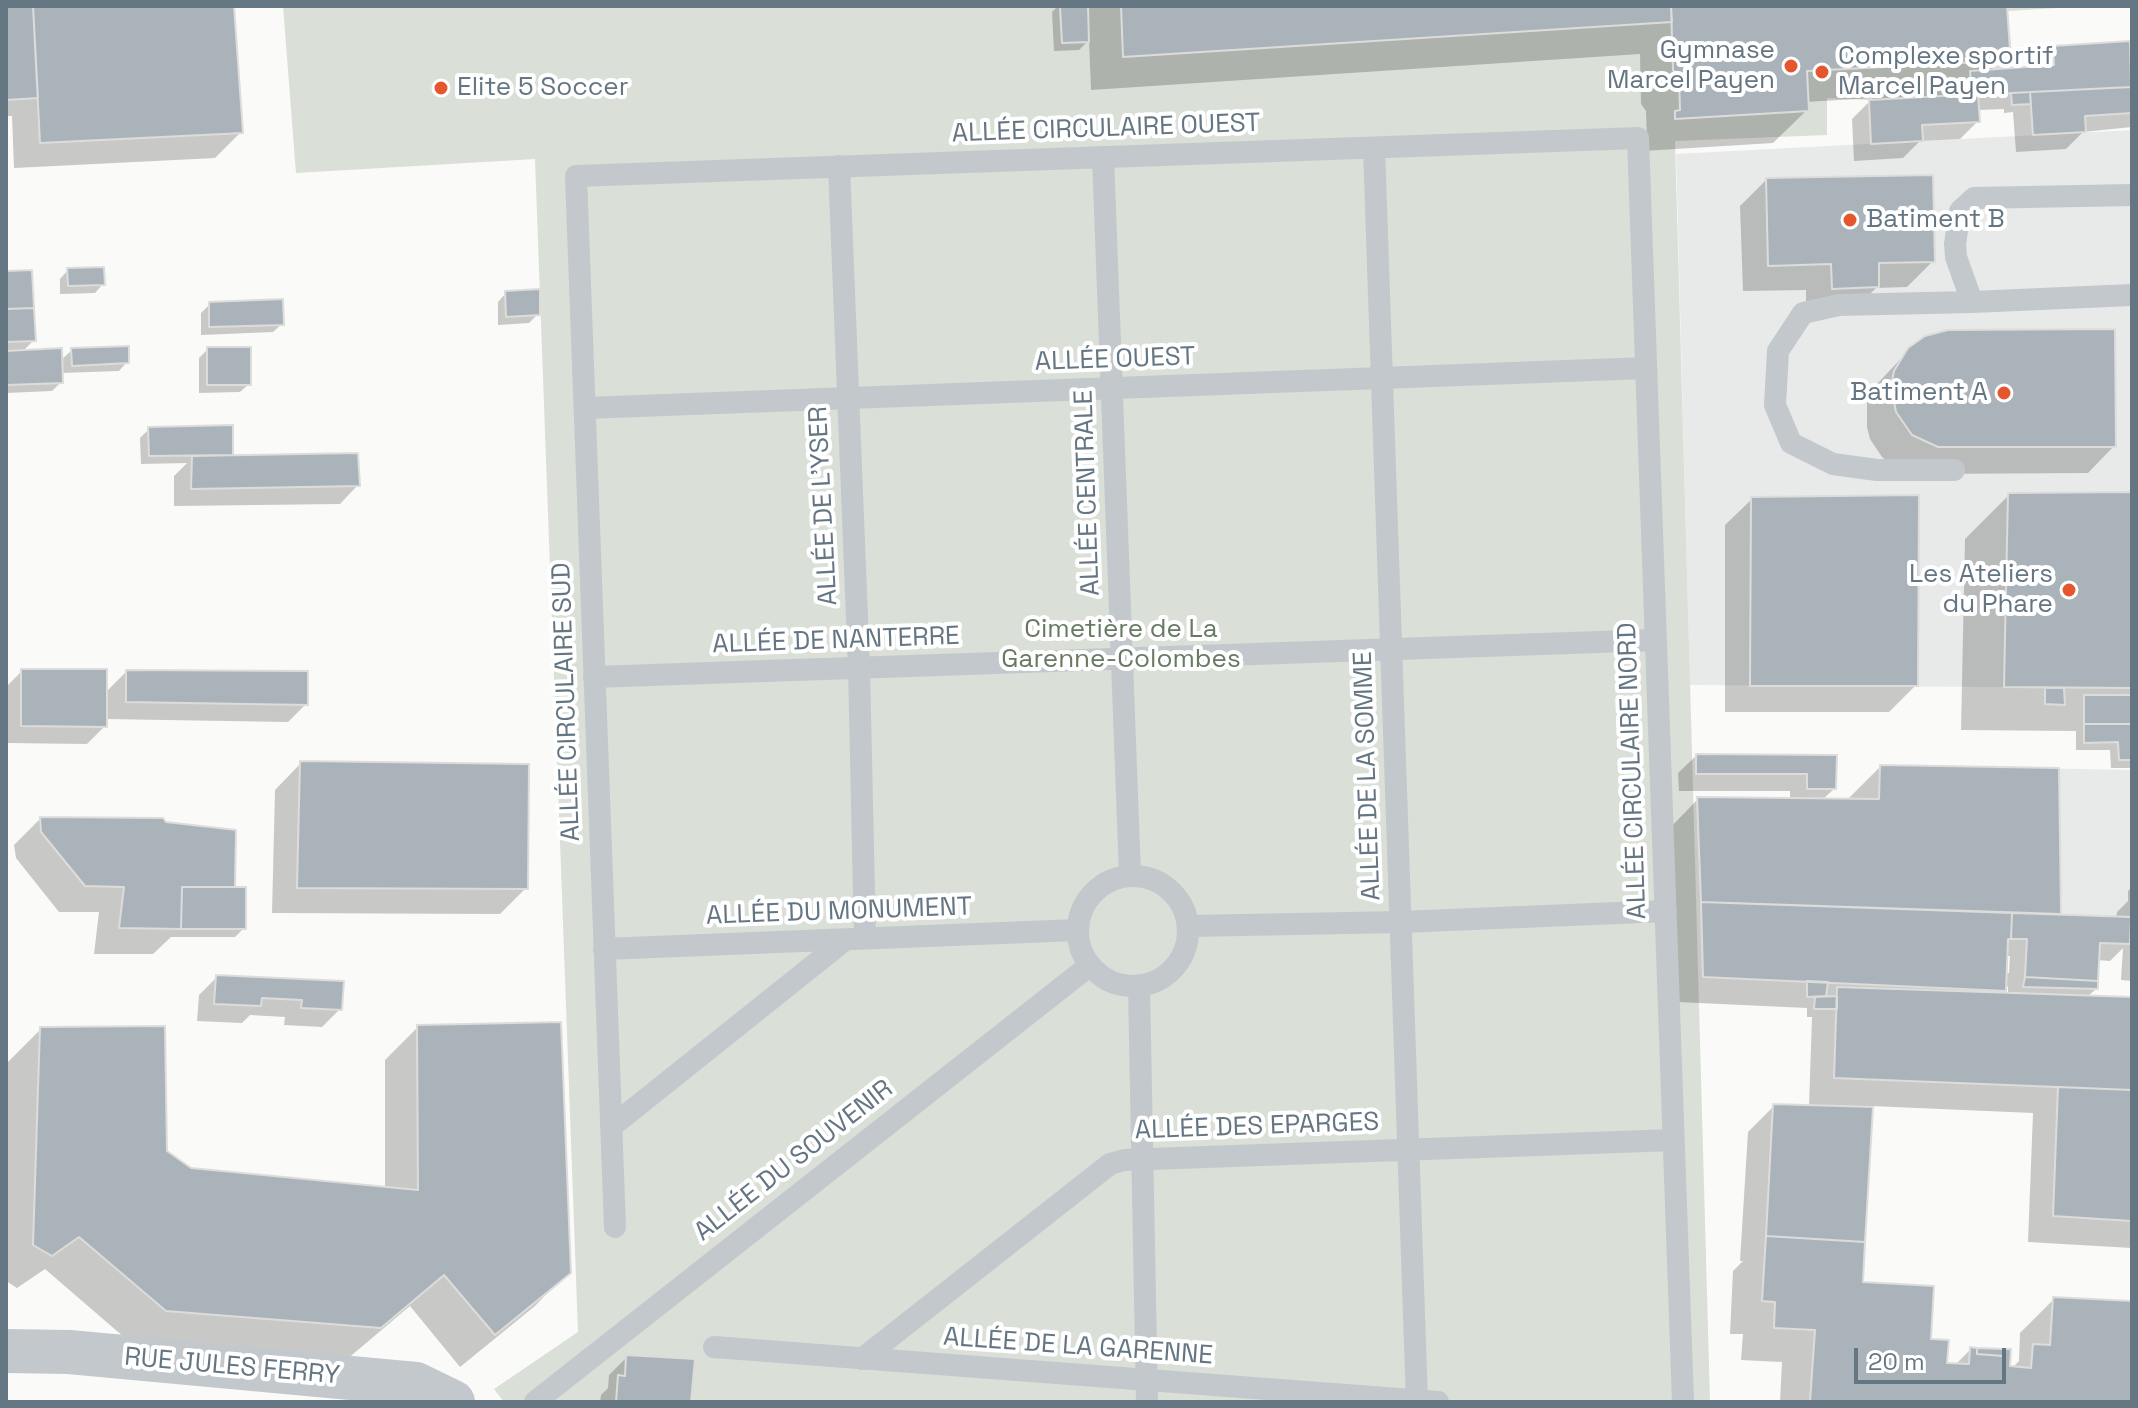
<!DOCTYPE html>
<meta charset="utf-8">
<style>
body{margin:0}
#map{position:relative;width:2138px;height:1408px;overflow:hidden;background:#fafaf8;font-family:"Space Grotesk",sans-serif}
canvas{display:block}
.frame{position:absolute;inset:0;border:8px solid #657683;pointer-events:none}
.scale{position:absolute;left:1854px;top:1348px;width:152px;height:36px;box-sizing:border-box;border:4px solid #657683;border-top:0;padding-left:10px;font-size:24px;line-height:28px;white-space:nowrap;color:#657683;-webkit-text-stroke:6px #fff;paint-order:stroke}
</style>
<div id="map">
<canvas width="2138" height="1408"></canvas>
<div class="frame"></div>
<div class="scale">20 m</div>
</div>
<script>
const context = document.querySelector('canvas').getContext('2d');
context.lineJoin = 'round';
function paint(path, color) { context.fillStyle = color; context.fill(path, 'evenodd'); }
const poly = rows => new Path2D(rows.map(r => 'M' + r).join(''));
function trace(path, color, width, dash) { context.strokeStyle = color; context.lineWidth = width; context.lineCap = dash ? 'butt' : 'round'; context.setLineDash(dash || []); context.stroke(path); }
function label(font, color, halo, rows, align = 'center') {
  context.font = font + ' "Space Grotesk",sans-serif'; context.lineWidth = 8; context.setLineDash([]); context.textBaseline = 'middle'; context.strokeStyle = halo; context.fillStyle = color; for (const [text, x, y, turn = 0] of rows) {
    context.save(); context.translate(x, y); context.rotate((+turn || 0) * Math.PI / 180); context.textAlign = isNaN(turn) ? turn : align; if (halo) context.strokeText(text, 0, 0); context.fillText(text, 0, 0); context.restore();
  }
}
const built = poly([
 [2132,130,2132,688,1690,685,1676,154],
 [1880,765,2132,770,2132,917,1701,902,1697,797,1879,799]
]);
const green = poly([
 [283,6,2090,6,2008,11,2013,68,1970,71,1972,95,1869,100,1827,98,1827,135,1675,141,1710,1402,504,1402,494,1389,578,1332,535,159,296,173]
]);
const shadow = poly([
 [6,6,232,6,241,132,215,158,14,168,12,116,6,116],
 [1058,6,2005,6,2006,54,1989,72,2036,68,2054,47,2132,89,2132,127,2083,132,2066,149,2016,152,2013,112,2004,113,2004,109,1977,110,1978,121,1960,139,1920,141,1903,158,1854,161,1852,119,1873,98,1806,102,1807,110,1773,143,1643,151,1647,142,1646,111,1641,104,1640,54,1091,90,1089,40,1079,50,1054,51,1052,12],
 [1766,180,1933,261,1907,287,1876,288,1851,313,1806,314,1806,290,1743,291,1740,206],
 [68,270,103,284,95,293,60,294,60,279],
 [6,273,34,340,22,352,60,361,72,350,127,362,119,371,61,373,61,382,52,391,6,393],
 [506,293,538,314,529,323,498,325,498,302],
 [210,304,282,324,273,332,201,335,201,313],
 [1913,346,2114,446,2088,473,1922,474,1895,467,1882,457,1870,439,1867,427,1867,403,1875,386],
 [208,349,249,384,240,392,199,393,199,358],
 [149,429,231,454,228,457,357,486,340,504,174,506,174,476,187,463,141,464,140,438],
 [2132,494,2132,768,2111,768,2110,750,2076,750,2076,731,1961,730,1965,539,2009,495],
 [1752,499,1916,685,1889,712,1725,712,1725,525],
 [22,671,105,693,126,672,306,704,288,722,105,719,105,726,87,744,6,743,6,687],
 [1696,756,1835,757,1834,789,1822,800,1847,800,1880,767,2057,770,2059,916,2116,918,2117,912,2128,901,2128,891,2132,887,2132,981,2121,980,2123,948,2110,961,2097,960,2096,989,2087,997,2132,999,2132,1248,2028,1242,2033,1113,1871,1106,1861,1284,1929,1341,1945,1365,1955,1365,1971,1349,2011,1369,2019,1361,2020,1333,2053,1300,2132,1303,2132,1402,1780,1402,1782,1362,1741,1360,1743,1334,1730,1334,1733,1271,1743,1261,1740,1261,1748,1132,1774,1106,1809,1107,1812,1017,1807,1017,1807,1008,1677,1002,1665,833,1698,799,1790,800,1790,791,1679,791,1678,773],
 [2005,956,2010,956,2009,973,2005,973],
 [2008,986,2008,995,2000,994],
 [301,763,526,888,500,914,272,913,275,790],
 [40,819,233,886,244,928,235,937,171,937,153,954,94,954,99,912,59,912,16,858,14,845],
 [217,977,340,1009,322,1027,284,1025,285,1017,250,1015,242,1023,197,1021,199,995],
 [418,1027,568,1272,535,1306,460,1367,410,1306,346,1360,132,1344,45,1269,17,1288,6,1281,8,1062,41,1029,165,1152,190,1170,385,1188,385,1060],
 [627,1357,689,1402,600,1402,601,1395,608,1388,609,1375]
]);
const building = poly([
 [6,6,33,6,38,98,6,100,6,6],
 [33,6,234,6,243,133,40,143,33,6],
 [1060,6,1088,6,1089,42,1062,43,1060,6],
 [1121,6,1671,6,1672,22,1123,57,1121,6],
 [1671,6,2007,6,2010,50,2008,55,1997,61,1807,71,1809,111,1675,119,1675,111,1680,110,1679,77,1673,70,1671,6],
 [2130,41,2131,87,1972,95,1970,71,2054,65,2053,46,2130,41],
 [2131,87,2132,113,2085,116,2086,132,2033,135,2030,92,2131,87],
 [2030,92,2031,104,2012,105,2011,93,2030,92],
 [1978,94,1980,122,1922,125,1923,141,1871,144,1869,100,1978,94],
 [1933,175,1935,262,1879,263,1879,287,1832,289,1831,264,1768,266,1766,178,1933,175],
 [104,267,105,285,68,286,67,268,104,267],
 [32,270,34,308,6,309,6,271,32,270],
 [540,289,540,315,506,317,505,291,540,289],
 [283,299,284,325,209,327,209,302,283,299],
 [34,308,36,341,6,342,6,309,34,308],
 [2115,329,2116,447,1938,447,1912,435,1896,412,1891,386,1894,371,1908,348,1925,336,1948,330,2115,329],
 [129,346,129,363,72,366,71,348,129,346],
 [207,347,251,347,251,385,207,385,207,347],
 [62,348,63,383,6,385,6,351,62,348],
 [233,425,233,455,149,456,148,427,233,425],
 [358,453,360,486,191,489,192,456,358,453],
 [2132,492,2132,688,2004,687,2008,493,2132,492],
 [1919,495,1918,686,1750,686,1751,497,1919,495],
 [21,669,107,669,107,727,21,726,21,669],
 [126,670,308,671,308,705,126,702,126,670],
 [2045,688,2064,688,2065,705,2045,704,2045,688],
 [2084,695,2132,695,2132,724,2084,724,2084,695],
 [2084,724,2132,724,2132,760,2119,760,2118,742,2084,743,2084,724],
 [1696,754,1837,755,1836,789,1807,789,1807,774,1696,774,1696,754],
 [300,761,529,764,528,889,297,888,300,761],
 [1880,765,2059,768,2061,914,1701,902,1697,797,1879,799,1880,765],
 [40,817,163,818,166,822,236,830,235,887,182,887,181,929,119,928,124,887,85,886,41,832,40,817],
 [182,887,246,887,246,929,181,929,182,887],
 [1701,902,2012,913,2011,939,2008,939,2006,991,1703,977,1701,902],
 [2012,913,2131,917,2130,944,2100,943,2098,981,2025,977,2027,939,2011,939,2012,913],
 [216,975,344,981,342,1010,301,1008,302,1000,262,998,261,1006,214,1004,216,975],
 [2025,977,2098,981,2098,989,2023,987,2025,977],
 [1807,981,1828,982,1826,996,1807,997,1807,981],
 [1837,987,2132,997,2132,1090,1834,1078,1837,987],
 [1837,996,1837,1009,1814,1009,1815,997,1837,996],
 [561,1022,571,1273,495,1335,444,1275,381,1328,166,1311,79,1237,52,1256,33,1245,40,1027,165,1026,167,1151,191,1168,418,1190,417,1025,561,1022],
 [2058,1087,2132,1090,2132,1221,2053,1216,2058,1087],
 [1773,1104,1873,1107,1865,1242,1766,1236,1773,1104],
 [1766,1236,1865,1242,1863,1282,1934,1286,1931,1339,1949,1340,1947,1363,1969,1364,1970,1347,1977,1348,1977,1354,2003,1356,2003,1349,2011,1349,2010,1366,2031,1368,2033,1344,2050,1345,2053,1297,2132,1301,2132,1402,1810,1402,1815,1330,1774,1328,1775,1302,1762,1301,1766,1236],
 [1977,1348,2003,1349,2003,1356,1977,1354,1977,1348],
 [626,1355,695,1359,691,1402,616,1402,618,1375,625,1376,626,1355]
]);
const service = poly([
 [1374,148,1417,1402],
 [1103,157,1130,875],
 [839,166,859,668,865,938],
 [2132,195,1974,198,1960,211,1955,244,1956,257,1972,302,2132,295],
 [585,408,1646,368],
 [1954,470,1877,470,1833,464,1791,443,1775,405,1778,351,1803,313,1839,305,1972,302],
 [594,677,1656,640],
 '1078 931a55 55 0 1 1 110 0a55 55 0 1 1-110 0Z',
 [1189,926,1401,922,1666,911],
 [604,949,1077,930],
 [1139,986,1147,1402],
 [611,1127,845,940],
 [615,1227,576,176,1638,138,1683,1402],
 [714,1347,1438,1402],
 [862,1359,1110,1164,1124,1160,1674,1140],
 [535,1402,1089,966]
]);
const minor = poly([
 [6,1351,69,1352,416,1384,453,1402]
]);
const markers = [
 [1791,66,8,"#e4572e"],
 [1822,72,8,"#e4572e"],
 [441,88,8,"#e4572e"],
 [1850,220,8,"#e4572e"],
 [2004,393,8,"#e4572e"],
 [2069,590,8,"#e4572e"]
];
const poiNames = [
 ["Gymnase",1775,51],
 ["Marcel Payen",1775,81],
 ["Complexe sportif",1838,57,"left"],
 ["Marcel Payen",1838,87,"left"],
 ["Elite 5 Soccer",457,88,"left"],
 ["Batiment B",1866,220,"left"],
 ["Batiment A",1988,393],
 ["Les Ateliers",2053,575],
 ["du Phare",2053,605]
];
const streetNames = [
 ["ALLÉE CIRCULAIRE OUEST",1106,129,-2],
 ["ALLÉE OUEST",1115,360,-2],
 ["ALLÉE CENTRALE",1088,493,-92],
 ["ALLÉE DE L'YSER",824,506,-93],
 ["ALLÉE DE NANTERRE",836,641,-2],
 ["ALLÉE CIRCULAIRE SUD",567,702,-92],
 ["ALLÉE CIRCULAIRE NORD",1633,771,-92],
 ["ALLÉE DE LA SOMME",1368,776,-92],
 ["ALLÉE DU MONUMENT",839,912,-2],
 ["ALLÉE DES EPARGES",1257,1127,-2],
 ["ALLÉE DU SOUVENIR",794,1161,-38],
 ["ALLÉE DE LA GARENNE",1078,1347,4],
 ["RUE JULES FERRY",232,1367,5]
];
const parkNames = [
 ["Cimetière de La",1121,630],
 ["Garenne-Colombes",1121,660]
];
paint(built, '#e8e9e9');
paint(green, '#dadfd7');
paint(shadow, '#0003');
paint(building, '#aab3b9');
trace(building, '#dcdcda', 2);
trace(service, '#c3c8cc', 22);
trace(minor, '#c3c8cc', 44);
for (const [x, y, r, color] of markers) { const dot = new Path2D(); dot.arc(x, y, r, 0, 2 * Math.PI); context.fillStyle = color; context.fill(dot); trace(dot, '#fff', 3); }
label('26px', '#657683', '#fff', poiNames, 'right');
label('26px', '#657683', '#fff', streetNames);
label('26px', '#687a64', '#fff', parkNames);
</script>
